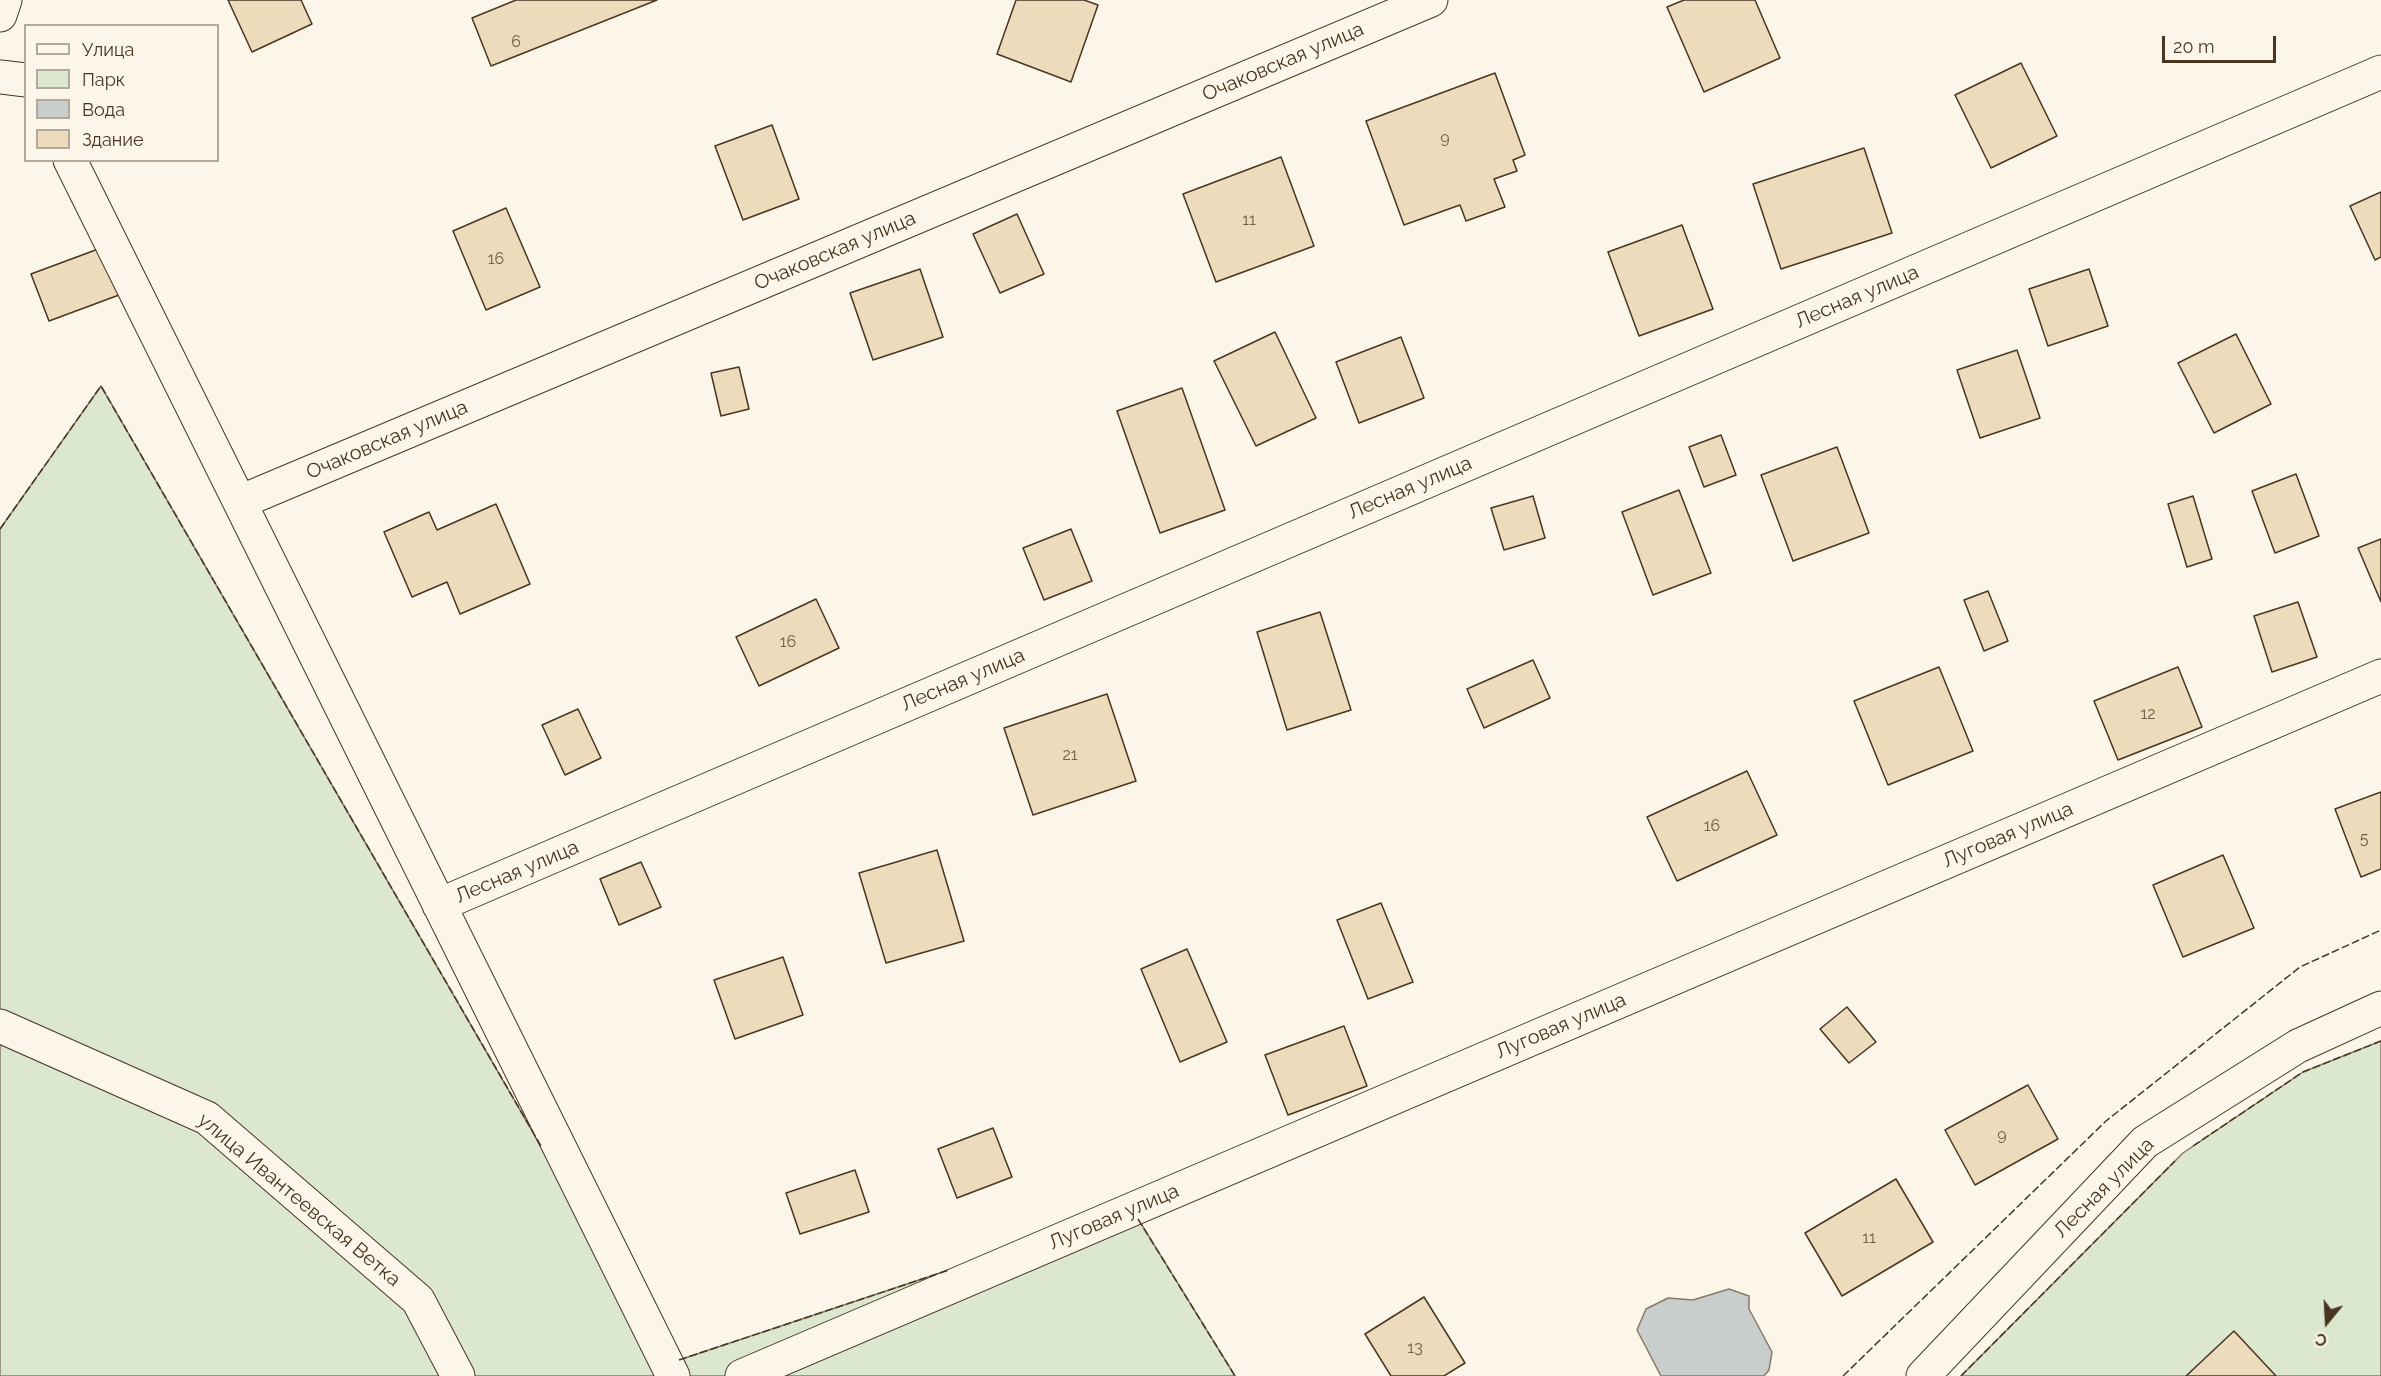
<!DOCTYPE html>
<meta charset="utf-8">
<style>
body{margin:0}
#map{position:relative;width:2381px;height:1376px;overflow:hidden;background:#fbf6e9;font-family:Raleway,sans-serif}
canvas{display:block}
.legend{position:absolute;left:24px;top:24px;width:195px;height:138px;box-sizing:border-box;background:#fbf6e9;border:2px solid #b4a999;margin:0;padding:8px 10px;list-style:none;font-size:18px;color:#4a3520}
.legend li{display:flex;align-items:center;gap:12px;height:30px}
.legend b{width:30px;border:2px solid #b4a999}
.north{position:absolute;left:2297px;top:1292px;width:60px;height:60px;-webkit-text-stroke:4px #fbf6e9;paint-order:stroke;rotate:198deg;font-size:16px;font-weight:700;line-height:24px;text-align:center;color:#4a3520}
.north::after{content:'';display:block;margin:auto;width:21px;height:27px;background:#4a3520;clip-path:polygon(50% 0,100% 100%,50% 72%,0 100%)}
.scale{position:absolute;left:2162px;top:36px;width:114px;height:27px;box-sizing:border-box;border:3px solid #4a3520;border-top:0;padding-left:8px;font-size:18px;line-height:21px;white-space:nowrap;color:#4a3520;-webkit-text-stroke:4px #fbf6e9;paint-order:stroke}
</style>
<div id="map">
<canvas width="2381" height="1376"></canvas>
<ul class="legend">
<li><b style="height:8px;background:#fbf6e9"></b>Улица</li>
<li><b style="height:16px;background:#dce7d0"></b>Парк</li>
<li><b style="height:16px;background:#c9cecd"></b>Вода</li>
<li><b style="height:16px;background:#ecdcbc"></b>Здание</li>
</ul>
<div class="north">С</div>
<div class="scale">20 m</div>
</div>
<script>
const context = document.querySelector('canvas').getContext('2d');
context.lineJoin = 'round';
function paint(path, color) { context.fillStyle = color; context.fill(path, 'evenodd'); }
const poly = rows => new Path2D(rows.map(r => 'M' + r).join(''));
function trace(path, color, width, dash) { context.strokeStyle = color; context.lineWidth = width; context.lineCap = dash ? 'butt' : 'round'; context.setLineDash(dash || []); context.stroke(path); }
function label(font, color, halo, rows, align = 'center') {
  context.font = font + ' Raleway,sans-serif'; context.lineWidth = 4.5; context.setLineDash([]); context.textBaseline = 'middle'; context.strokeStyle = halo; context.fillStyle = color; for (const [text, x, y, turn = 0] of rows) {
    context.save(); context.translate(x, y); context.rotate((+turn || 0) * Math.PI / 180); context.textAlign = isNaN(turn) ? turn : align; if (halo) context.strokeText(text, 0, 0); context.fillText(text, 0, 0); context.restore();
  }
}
const green = poly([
 [101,386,667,1364,1132,1209,1235,1376,0,1376,0,529,101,386],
 [2381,1041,2381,1376,1961,1376,2183,1153,2303,1072,2381,1041]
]);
const water = poly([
 [1729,1289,1749,1296,1749,1309,1772,1352,1769,1370,1764,1376,1661,1376,1637,1330,1646,1309,1668,1298,1693,1300,1729,1289]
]);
const building = poly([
 [228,0,301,0,312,24,252,52,228,0],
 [516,0,657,0,491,66,472,18,516,0],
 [1016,0,1084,0,1098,5,1071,82,997,54,1016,0],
 [1684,0,1755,0,1780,58,1704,92,1667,7,1684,0],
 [2021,63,2057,136,1991,168,1955,95,2021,63],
 [1495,73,1525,155,1513,160,1517,171,1494,179,1505,207,1466,221,1460,205,1404,225,1366,121,1495,73],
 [772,125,799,199,743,220,715,146,772,125],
 [1864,148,1892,233,1781,269,1753,184,1864,148],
 [1281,157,1314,246,1216,282,1183,194,1281,157],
 [2381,192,2381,257,2375,260,2350,206,2381,192],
 [506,208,540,287,486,310,453,231,506,208],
 [1017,214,1044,274,1000,293,973,234,1017,214],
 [1682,225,1713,309,1639,336,1608,252,1682,225],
 [101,248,119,295,49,321,31,274,101,248],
 [920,269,943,337,873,360,850,293,920,269],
 [2089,269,2108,326,2048,346,2029,289,2089,269],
 [1275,332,1316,418,1256,446,1214,361,1275,332],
 [2236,334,2271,404,2214,433,2178,363,2236,334],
 [1401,337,1424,398,1359,423,1336,362,1401,337],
 [2017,350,2040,418,1980,438,1957,370,2017,350],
 [739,367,749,409,721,416,711,373,739,367],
 [1182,388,1225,510,1160,533,1117,411,1182,388],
 [1721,435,1736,475,1704,487,1689,447,1721,435],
 [1837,447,1869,533,1793,561,1761,475,1837,447],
 [2296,474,2319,536,2275,553,2252,491,2296,474],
 [1679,490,1711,573,1653,595,1622,512,1679,490],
 [1533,496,1545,538,1504,550,1491,508,1533,496],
 [2193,496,2212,559,2187,567,2168,504,2193,496],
 [496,504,530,584,460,614,447,582,412,597,384,532,429,512,437,530,496,504],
 [1071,529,1092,581,1044,600,1023,548,1071,529],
 [2381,539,2381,602,2358,548,2381,539],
 [1988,591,2008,641,1984,651,1964,600,1988,591],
 [816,599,839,648,759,686,736,637,816,599],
 [2298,602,2317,657,2272,672,2254,616,2298,602],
 [1320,612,1351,710,1287,730,1257,632,1320,612],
 [1533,660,1550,698,1484,728,1467,689,1533,660],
 [1939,667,1973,751,1888,785,1854,701,1939,667],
 [2178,667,2202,727,2118,760,2094,701,2178,667],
 [1107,694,1136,781,1033,815,1004,728,1107,694],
 [578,709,601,758,565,775,542,725,578,709],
 [1747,771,1777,835,1677,881,1647,817,1747,771],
 [2381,792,2381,869,2361,877,2335,809,2381,792],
 [937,850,964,941,886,963,859,873,937,850],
 [2223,855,2254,928,2183,957,2153,885,2223,855],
 [641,862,661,907,619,925,600,879,641,862],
 [1381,903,1413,982,1368,999,1337,920,1381,903],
 [1187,949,1227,1042,1180,1062,1141,969,1187,949],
 [783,957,803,1015,735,1039,714,980,783,957],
 [1847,1007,1876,1042,1849,1063,1820,1029,1847,1007],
 [1344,1026,1367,1086,1288,1115,1265,1055,1344,1026],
 [2028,1085,2058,1139,1975,1185,1945,1130,2028,1085],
 [993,1128,1012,1177,957,1198,938,1149,993,1128],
 [855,1170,869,1212,800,1234,786,1193,855,1170],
 [1896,1179,1933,1242,1842,1296,1805,1233,1896,1179],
 [1424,1297,1465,1363,1444,1376,1391,1376,1365,1334,1424,1297],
 [2234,1331,2276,1376,2186,1376,2234,1331]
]);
const minor = poly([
 [0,15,5,0],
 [0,77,26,80],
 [70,160,673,1376],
 [240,502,1431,0],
 [439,905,2381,72],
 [742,1376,2381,676],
 [1923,1376,2145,1142,2298,1046,2381,1008]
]);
const major = poly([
 [0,1026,207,1118,418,1300,458,1376]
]);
const fence = poly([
 [0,529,101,386,541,1146],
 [2193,1146,2303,1072,2381,1041],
 [1138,1219,1235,1376],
 [679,1360,949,1270],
 [1843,1376,2106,1121,2300,967,2381,930],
 [1961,1376,2175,1161]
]);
const numberNames = [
 ["6",516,42],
 ["9",1445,138],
 ["11",1249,220],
 ["16",496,259],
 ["16",788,642],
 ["12",2148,714],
 ["21",1070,755],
 ["16",1712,826],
 ["5",2364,839],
 ["9",2002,1135],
 ["11",1869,1238],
 ["13",1415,1348]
];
const streetNames = [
 ["Очаковская улица",1283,62,-23],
 ["Очаковская улица",835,251,-23],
 ["Лесная улица",1857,297,-23],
 ["Очаковская улица",387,440,-23],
 ["Лесная улица",1410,488,-23],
 ["Лесная улица",963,680,-23],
 ["Луговая улица",2008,835,-23],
 ["Лесная улица",517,872,-23],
 ["Луговая улица",1561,1026,-23],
 ["Лесная улица",2104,1188,-45],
 ["улица Ивантеевская Ветка",299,1200,40],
 ["Луговая улица",1114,1217,-23]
];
paint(green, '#dce7d0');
trace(green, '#887966', 1.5);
paint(water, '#c9cecd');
trace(water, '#887966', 1.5);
paint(building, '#ecdcbc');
trace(building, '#4a3520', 1.5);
trace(minor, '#4a3520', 35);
trace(major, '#4a3520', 35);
trace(minor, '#fbf6e9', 33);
trace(major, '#fbf6e9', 33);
trace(fence, '#4a3520', 1.5, [8, 3]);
label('16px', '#725f47', null, numberNames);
label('20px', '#4a3520', '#fbf6e9', streetNames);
</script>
